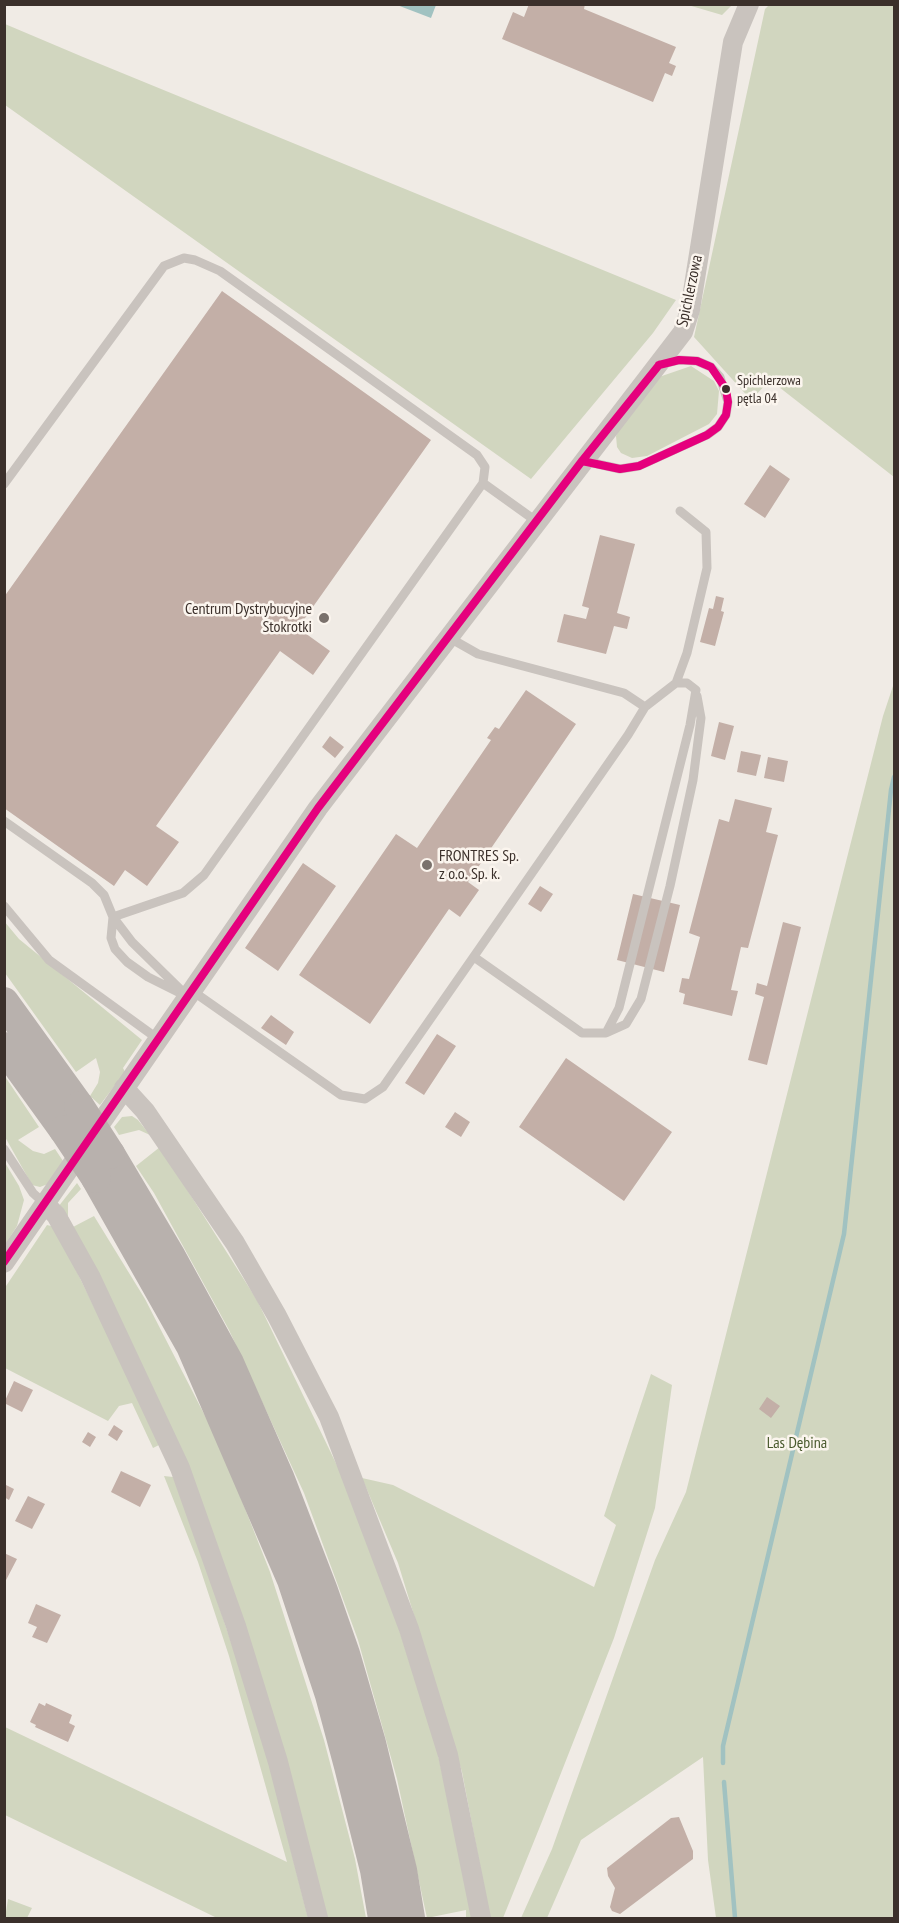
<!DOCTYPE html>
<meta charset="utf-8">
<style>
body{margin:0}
#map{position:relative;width:899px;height:1923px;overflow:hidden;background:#f0ebe5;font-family:"PT Sans Narrow",sans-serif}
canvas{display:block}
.frame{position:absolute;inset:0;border:6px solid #3b302b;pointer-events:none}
</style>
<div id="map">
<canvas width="899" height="1923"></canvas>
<div class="frame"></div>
</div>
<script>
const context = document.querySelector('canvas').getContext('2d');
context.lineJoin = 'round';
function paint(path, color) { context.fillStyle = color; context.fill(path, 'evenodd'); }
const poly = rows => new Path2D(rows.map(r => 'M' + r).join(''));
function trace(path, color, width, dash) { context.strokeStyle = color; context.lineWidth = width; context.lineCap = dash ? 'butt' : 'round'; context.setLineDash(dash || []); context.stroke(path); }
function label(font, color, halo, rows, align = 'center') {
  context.font = font + ' "PT Sans Narrow",sans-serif'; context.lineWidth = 5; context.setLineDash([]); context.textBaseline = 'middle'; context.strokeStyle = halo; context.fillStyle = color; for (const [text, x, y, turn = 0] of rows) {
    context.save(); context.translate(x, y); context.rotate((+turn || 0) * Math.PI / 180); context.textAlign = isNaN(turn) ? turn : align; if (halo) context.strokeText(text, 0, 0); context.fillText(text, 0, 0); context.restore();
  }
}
const green = poly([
 [770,4,894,5,894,477,770,380,751,400,694,337,765,9],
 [688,5,732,5,722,15],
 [5,24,83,57,676,300,653,333,531,479,5,105],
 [691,366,714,381,719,391,717,414,709,424,647,456,632,458,621,453,617,447,616,436,620,427,659,377],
 [894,683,894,1918,716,1918,708,1860,703,1757,581,1840,547,1918,521,1918,552,1849,655,1560,686,1492,883,716],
 [4,921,19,939,142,1040,123,1068,125,1072,100,1105,90,1096,98,1083,100,1072,96,1058,76,1072,5,973],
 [4,1075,39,1127,18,1140,33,1151,44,1154,55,1149,63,1161,48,1184,40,1187,32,1185,5,1137],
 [132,1116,138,1120,150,1135,139,1130,119,1135,114,1127,122,1117],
 [160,1147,257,1300,347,1486,390,1600,437,1750,474,1918,466,1918,466,1910,427,1918,397,1779,358,1640,304,1493,229,1330,154,1193,136,1166],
 [4,1161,19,1186,24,1200,17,1226,5,1245],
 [77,1183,81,1189,68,1203,68,1217,73,1227,94,1216,145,1299,220,1445,270,1572,324,1740,355,1859,366,1918,321,1918,235,1614,58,1207],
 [47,1225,55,1227,161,1444,153,1448,132,1403,119,1406,108,1421,5,1368,4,1289],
 [651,1374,672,1385,655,1508,614,1638,543,1819,503,1918,490,1918,462,1772,398,1563,362,1478,393,1485,594,1587,616,1525,604,1516],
 [164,1476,173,1477,189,1516,261,1732,308,1918,217,1918,5,1815,5,1727,287,1862,229,1656,198,1562],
 [8,1899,32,1908,27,1918,5,1918]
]);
const water = poly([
 [397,5,436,5,431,18]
]);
const stream = poly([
 [723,1763,723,1746,844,1234,891,790,894,777],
 [724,1782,735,1918]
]);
const building = poly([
 [529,4,585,4,584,9,676,47,669,63,676,66,672,76,665,73,653,102,502,39,513,12,524,17],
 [222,291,431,440,298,628,330,651,313,675,280,651,156,826,179,842,147,886,125,870,114,886,4,808,4,597],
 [770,465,790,479,765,518,744,504],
 [600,535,635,544,617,613,630,617,627,629,614,626,606,654,557,642,564,614,586,619,589,608,582,606],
 [716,596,724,598,721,611,724,612,715,646,700,642,709,608,713,609],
 [526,690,576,724,468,882,479,890,460,917,449,909,370,1024,299,975,396,834,417,848,491,740,487,738,495,727,499,729],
 [719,722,734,726,725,760,711,756],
 [330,736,344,747,335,758,322,747],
 [741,751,761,755,756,776,737,772],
 [768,757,788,761,784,782,764,778],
 [735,799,772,808,766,832,778,835,748,948,741,947,731,990,738,991,732,1016,683,1004,685,994,679,992,682,978,689,979,700,937,689,933,719,819,729,822],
 [303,863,336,886,278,971,245,948],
 [540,886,553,894,541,912,528,904],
 [633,894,680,905,664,972,617,960],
 [783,922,801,927,767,1065,748,1060,764,997,755,994,757,983,767,986],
 [271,1015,294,1032,286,1045,261,1028],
 [437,1034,456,1046,424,1095,405,1083],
 [566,1058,672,1132,624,1201,519,1127],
 [455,1112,470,1122,461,1137,445,1127],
 [14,1381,33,1390,22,1412,4,1403],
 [767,1397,780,1406,771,1418,759,1409],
 [114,1425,123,1431,117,1441,108,1435],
 [88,1432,96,1437,90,1447,82,1442],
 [121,1471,151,1485,140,1507,111,1492],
 [4,1484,14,1489,9,1500,4,1497],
 [28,1496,45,1504,32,1529,15,1521],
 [4,1553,17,1559,4,1584],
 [36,1604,61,1615,47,1643,32,1637,37,1627,28,1623],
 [39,1703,45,1706,46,1703,72,1715,69,1723,75,1726,68,1742,35,1727,36,1725,30,1722],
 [679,1817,693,1851,693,1859,620,1914,612,1911,610,1907,615,1888,608,1876,607,1868,671,1818]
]);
const lane = poly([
 [584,461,620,469,639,466,707,435,718,427,726,415,728,402,720,377,711,367,697,361,679,360,663,364],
 [4,484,164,266,184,258,195,260,220,271,477,455,485,467,483,483],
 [448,637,478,654,624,693,645,707],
 [676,683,687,653,707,568,706,532,680,511],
 [4,821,92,883,104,895,113,917,132,942,187,996],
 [4,906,49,960,158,1039],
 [113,917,183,893,204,875,483,483,536,521],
 [113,917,111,938,115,949,127,962,148,977,180,993],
 [191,990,341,1095,365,1099,383,1087,628,735,645,707,676,683,687,683,696,690,690,725,619,1008,606,1033,582,1033,474,957],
 [606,1033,626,1024,641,999,670,886,693,780,701,718,697,696],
 [4,1149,33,1193,45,1204]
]);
const street = poly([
 [124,1088,145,1111,235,1243,277,1316,329,1417,409,1629,448,1755,481,1918],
 [45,1204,56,1215,90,1276,180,1468,236,1626,278,1762,318,1918],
 [4,1263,318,808,683,332,690,310,733,42,749,4]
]);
const primary = poly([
 [4,1002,79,1106],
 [4,1047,64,1130],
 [110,1154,171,1257,229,1363,279,1477,323,1591,345,1654,371,1743,402,1870,410,1918],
 [96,1178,191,1346,292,1580,330,1695,349,1766,375,1870,383,1918]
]);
const primaryBridge = poly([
 [79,1106,110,1154],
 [64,1130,96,1178]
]);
const bus1 = poly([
 [582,461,620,469,639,466,707,435,718,427,726,415,728,402,726,389,711,367,697,361,679,360,659,365],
 [4,1262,318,808,582,461,659,365]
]);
const markers = [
 [726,389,5,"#3b302b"],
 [324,618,6,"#7a716c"],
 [427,865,6,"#7a716c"]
];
const busNames = [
 ["Spichlerzowa",737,381],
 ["pętla 04",737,399]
];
const streetNames = [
 ["Spichlerzowa",690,291,-78]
];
const poiNames = [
 ["Centrum Dystrybucyjne",312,609],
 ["Stokrotki",312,627],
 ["FRONTRES Sp.",439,856,"left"],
 ["z o.o. Sp. k.",439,874,"left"]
];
const parkNames = [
 ["Las Dębina",797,1443]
];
paint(green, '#d1d6bf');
paint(water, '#a1c2c1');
trace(stream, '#a1c2c1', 4.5);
paint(building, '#c3afa7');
trace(lane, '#c9c3be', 9);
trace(street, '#c9c3be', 20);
trace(primary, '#b8b1ad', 30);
trace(primaryBridge, '#b8b1ad', 30);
trace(bus1, '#e5007d', 8);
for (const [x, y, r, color] of markers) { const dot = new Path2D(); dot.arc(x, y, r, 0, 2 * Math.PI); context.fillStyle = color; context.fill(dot); trace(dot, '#fbf5ee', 2); }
label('14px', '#3b302b', '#fbf5ee', busNames, 'left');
label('16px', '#3b302b', '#fbf5ee', streetNames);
label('16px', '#3b302b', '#fbf5ee', poiNames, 'right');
label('16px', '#4a5a2e', '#fbf5ee', parkNames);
</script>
